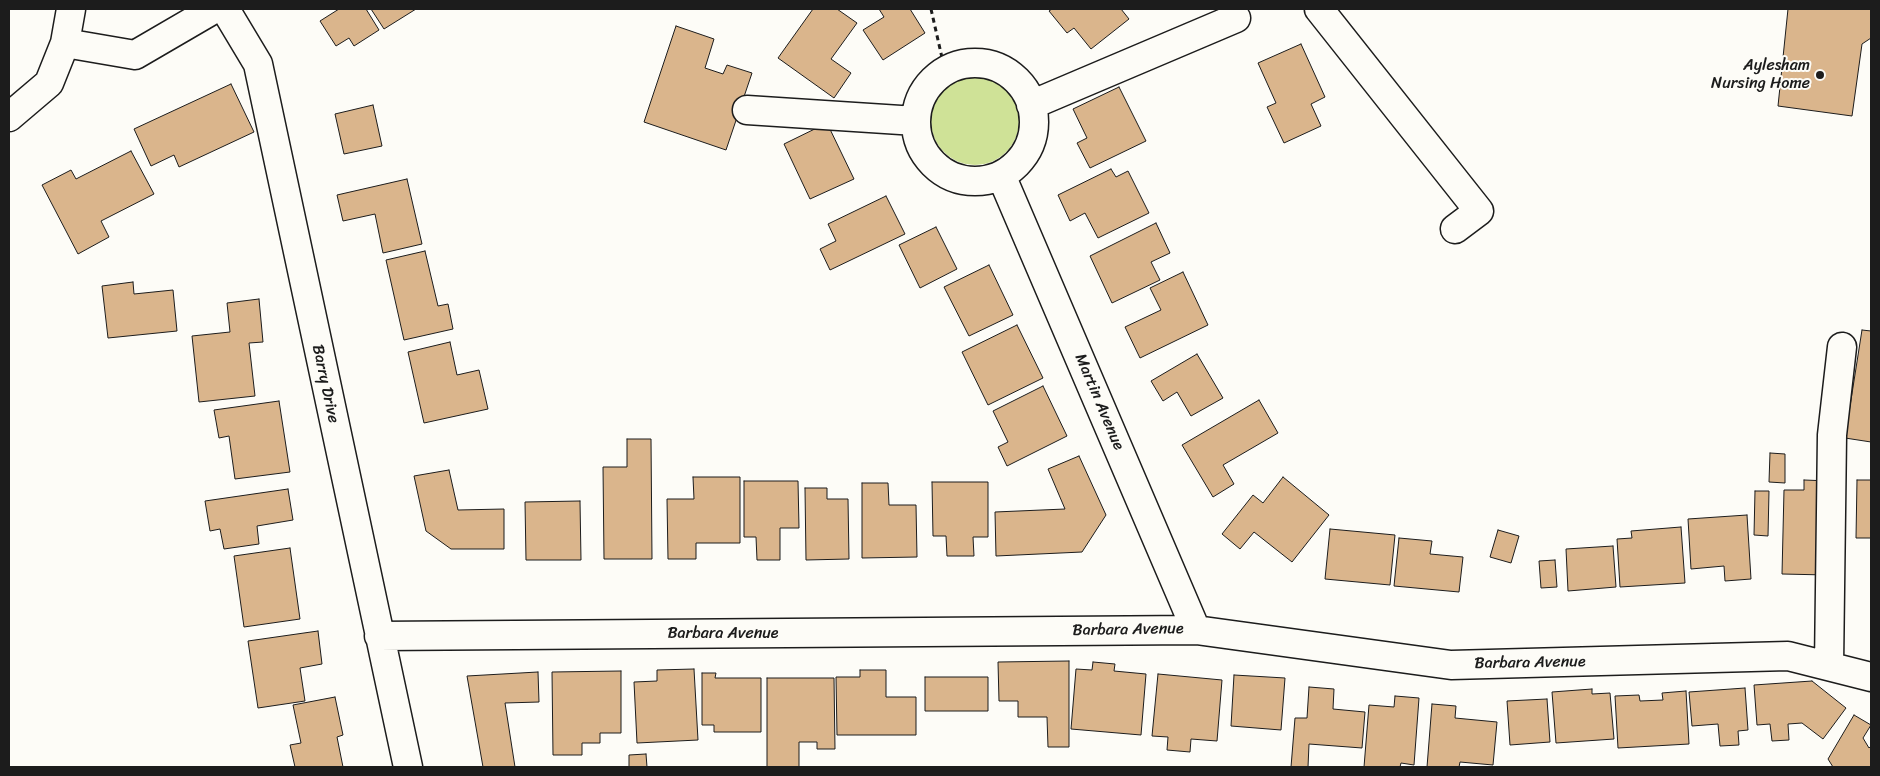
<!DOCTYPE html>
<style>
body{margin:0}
#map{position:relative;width:1880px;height:776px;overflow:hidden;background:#fdfcf7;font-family:Sriracha,sans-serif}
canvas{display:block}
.frame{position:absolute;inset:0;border:10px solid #1c1c1c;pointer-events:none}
</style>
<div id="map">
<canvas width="1880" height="776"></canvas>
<div class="frame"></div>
</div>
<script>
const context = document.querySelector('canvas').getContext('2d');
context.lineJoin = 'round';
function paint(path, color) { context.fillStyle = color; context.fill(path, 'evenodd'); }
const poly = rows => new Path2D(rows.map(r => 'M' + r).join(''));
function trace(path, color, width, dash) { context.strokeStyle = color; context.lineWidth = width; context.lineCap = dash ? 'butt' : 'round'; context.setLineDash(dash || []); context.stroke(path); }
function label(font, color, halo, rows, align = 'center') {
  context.font = font + ' Sriracha,sans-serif'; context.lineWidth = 4; context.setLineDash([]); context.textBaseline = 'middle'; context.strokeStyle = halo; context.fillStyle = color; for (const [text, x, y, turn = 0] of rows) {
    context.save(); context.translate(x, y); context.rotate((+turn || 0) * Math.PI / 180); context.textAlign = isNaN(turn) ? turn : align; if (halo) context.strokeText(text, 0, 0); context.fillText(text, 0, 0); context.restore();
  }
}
const green = poly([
 '931 121a44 44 0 1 1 88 0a44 44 0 1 1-88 0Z'
]);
const building = poly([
 [339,9,366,9,379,30,354,46,349,38,336,46,320,21,339,9],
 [371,9,416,9,384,29,371,9],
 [813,9,837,9,857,23,831,59,851,73,834,98,778,58,813,9],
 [879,9,910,9,925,33,883,60,863,30,884,17,879,9],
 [1052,9,1121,9,1129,19,1091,49,1074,28,1067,33,1049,11,1052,9],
 [1788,9,1871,9,1871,38,1862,44,1852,116,1778,106,1788,9],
 [676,26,714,39,705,68,723,74,727,65,752,73,726,150,644,122,676,26],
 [1301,44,1325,97,1311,104,1321,126,1284,143,1267,107,1276,103,1258,63,1301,44],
 [231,84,254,132,179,167,174,155,151,166,134,129,231,84],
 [1119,87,1146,141,1090,168,1077,143,1087,138,1073,109,1119,87],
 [373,105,382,146,344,154,335,114,373,105],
 [827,123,854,179,810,199,784,144,827,123],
 [131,151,154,194,101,221,109,237,78,254,42,185,71,170,76,179,131,151],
 [1111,169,1116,177,1128,171,1149,213,1098,238,1085,213,1070,221,1058,195,1111,169],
 [407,179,422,244,383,253,375,214,343,221,337,195,407,179],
 [886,196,905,234,830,270,820,249,836,241,828,224,886,196],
 [1156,223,1170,253,1151,262,1160,280,1112,303,1090,256,1156,223],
 [936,227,957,269,920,288,899,245,936,227],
 [425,251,438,306,448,304,453,329,404,340,386,260,425,251],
 [989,265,1013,315,969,336,944,287,989,265],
 [1183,272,1208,325,1140,358,1125,327,1161,310,1150,288,1183,272],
 [133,282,134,294,173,290,177,331,108,338,102,286,133,282],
 [259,299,263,342,249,343,255,396,199,402,192,336,230,332,227,303,259,299],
 [1017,325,1043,378,988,405,962,352,1017,325],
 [1862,330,1871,331,1871,442,1845,438,1862,330],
 [450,342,457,375,479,370,488,409,424,423,408,352,450,342],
 [1197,354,1223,398,1191,416,1177,392,1163,401,1151,381,1197,354],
 [1043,386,1067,436,1007,466,998,447,1008,442,993,411,1043,386],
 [1259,400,1278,433,1223,465,1234,484,1213,497,1182,445,1259,400],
 [279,401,290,472,235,479,229,436,219,438,214,410,279,401],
 [627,439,651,439,652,559,604,559,603,467,627,467,627,439],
 [1770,453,1785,454,1785,483,1769,482,1770,453],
 [1079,456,1106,515,1082,552,996,556,995,512,1065,509,1048,469,1079,456],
 [449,470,458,510,504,509,504,549,451,549,426,531,414,476,449,470],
 [693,477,740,477,740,543,696,543,696,559,668,559,667,499,694,499,693,477],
 [1283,477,1329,515,1292,562,1254,532,1240,549,1222,534,1253,495,1263,503,1283,477],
 [1804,480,1829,481,1827,575,1782,574,1784,490,1804,490,1804,480],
 [1857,480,1871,480,1871,538,1856,538,1857,480],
 [744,481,798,481,799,528,780,528,780,560,757,560,756,537,744,537,744,481],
 [932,482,988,482,988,537,973,537,974,556,947,556,946,536,933,536,932,482],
 [862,483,888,483,889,505,916,505,917,557,862,558,862,483],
 [805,488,827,488,827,499,848,499,849,559,806,560,805,488],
 [288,489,293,520,257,526,259,544,224,549,220,529,210,531,205,501,288,489],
 [1755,491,1769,491,1768,536,1754,535,1755,491],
 [580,501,581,560,526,560,525,502,580,501],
 [1747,515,1751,579,1725,581,1724,566,1691,569,1688,519,1747,515],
 [1681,527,1685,583,1620,587,1617,539,1632,538,1631,531,1681,527],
 [1330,529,1395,535,1390,585,1325,579,1330,529],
 [1498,530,1519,536,1511,563,1490,557,1498,530],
 [1399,538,1432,541,1430,554,1463,557,1459,592,1394,586,1399,538],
 [1613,546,1616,587,1568,591,1566,549,1613,546],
 [290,548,300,619,244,627,234,556,290,548],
 [1555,560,1557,587,1541,588,1539,561,1555,560],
 [318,631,322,664,300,668,305,701,258,708,248,641,318,631],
 [1069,661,1069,747,1048,747,1047,717,1018,717,1018,701,999,701,998,662,1069,661],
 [1093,662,1115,664,1114,671,1146,674,1141,735,1071,729,1076,669,1092,670,1093,662],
 [694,669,698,740,637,743,634,682,657,681,657,670,694,669],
 [860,670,886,670,886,697,916,697,916,735,837,735,836,677,860,677,860,670],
 [621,671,621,733,600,733,600,743,582,743,582,755,553,755,552,672,621,671],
 [538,672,539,702,505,703,515,767,483,767,467,676,538,672],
 [702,673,716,673,715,678,761,678,761,732,714,732,714,725,702,725,702,673],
 [1158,674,1222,680,1217,741,1191,739,1190,752,1167,750,1168,737,1152,736,1158,674],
 [1234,675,1285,678,1281,730,1231,726,1234,675],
 [925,677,988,677,988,711,925,711,925,677],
 [767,678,834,678,835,749,817,749,817,742,799,742,799,767,767,767,767,678],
 [1812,681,1846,708,1823,739,1802,723,1788,724,1789,740,1772,741,1770,724,1757,725,1754,685,1812,681],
 [1309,687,1334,689,1333,709,1365,712,1362,748,1309,744,1308,767,1291,767,1295,718,1307,718,1309,687],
 [1745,688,1748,730,1738,731,1739,745,1720,746,1718,724,1692,726,1689,692,1745,688],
 [1592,689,1592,694,1610,693,1614,739,1556,743,1552,692,1592,689],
 [1686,691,1689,744,1618,748,1615,696,1639,695,1640,701,1663,700,1662,693,1686,691],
 [1395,696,1419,698,1414,765,1401,763,1400,767,1364,767,1369,705,1394,707,1395,696],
 [335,697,343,735,337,737,343,767,295,767,290,745,301,743,293,705,335,697],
 [1547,699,1550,742,1510,745,1507,701,1547,699],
 [1432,704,1456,706,1455,718,1497,722,1493,765,1460,762,1459,767,1427,767,1432,704],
 [1854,715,1871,725,1863,738,1869,748,1871,746,1871,767,1833,767,1828,759,1854,715],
 [646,754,647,767,629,767,629,755,646,754]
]);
const path = poly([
 [931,9,945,71]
]);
const minor = poly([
 [225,9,258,64,408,767],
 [1319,9,1479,211,1455,229],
 [65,43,135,55,214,9],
 '916 122a59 59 0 1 1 118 0a59 59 0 1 1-118 0Z',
 [1031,105,1236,18],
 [747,110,916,121],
 [9,117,49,83,65,43,71,9],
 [1001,175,1196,630],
 [379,636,1196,630,1451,665,1788,656,1871,677],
 [1829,666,1832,435,1842,347]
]);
const markers = [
 [1820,75,5,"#1c1c1c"]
];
const poiNames = [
 ["Aylesham",1810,66],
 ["Nursing Home",1810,84]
];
const streetNames = [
 ["Barry Drive",325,384,78],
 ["Martin Avenue",1099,402,67],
 ["Barbara Avenue",1128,630,-1],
 ["Barbara Avenue",723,634],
 ["Barbara Avenue",1530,663,-1]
];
paint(green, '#cfe297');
paint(building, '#dab58c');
trace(building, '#1c1c1c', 1);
trace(minor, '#1c1c1c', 31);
trace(path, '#1c1c1c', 3, [5, 4]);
trace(minor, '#fdfcf7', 28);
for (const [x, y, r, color] of markers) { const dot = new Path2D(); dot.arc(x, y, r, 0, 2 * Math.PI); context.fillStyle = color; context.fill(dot); trace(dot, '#fdfcf7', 2); }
label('16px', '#1c1c1c', '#fdfcf7', poiNames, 'right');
label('16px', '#1c1c1c', '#fdfcf7', streetNames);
</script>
